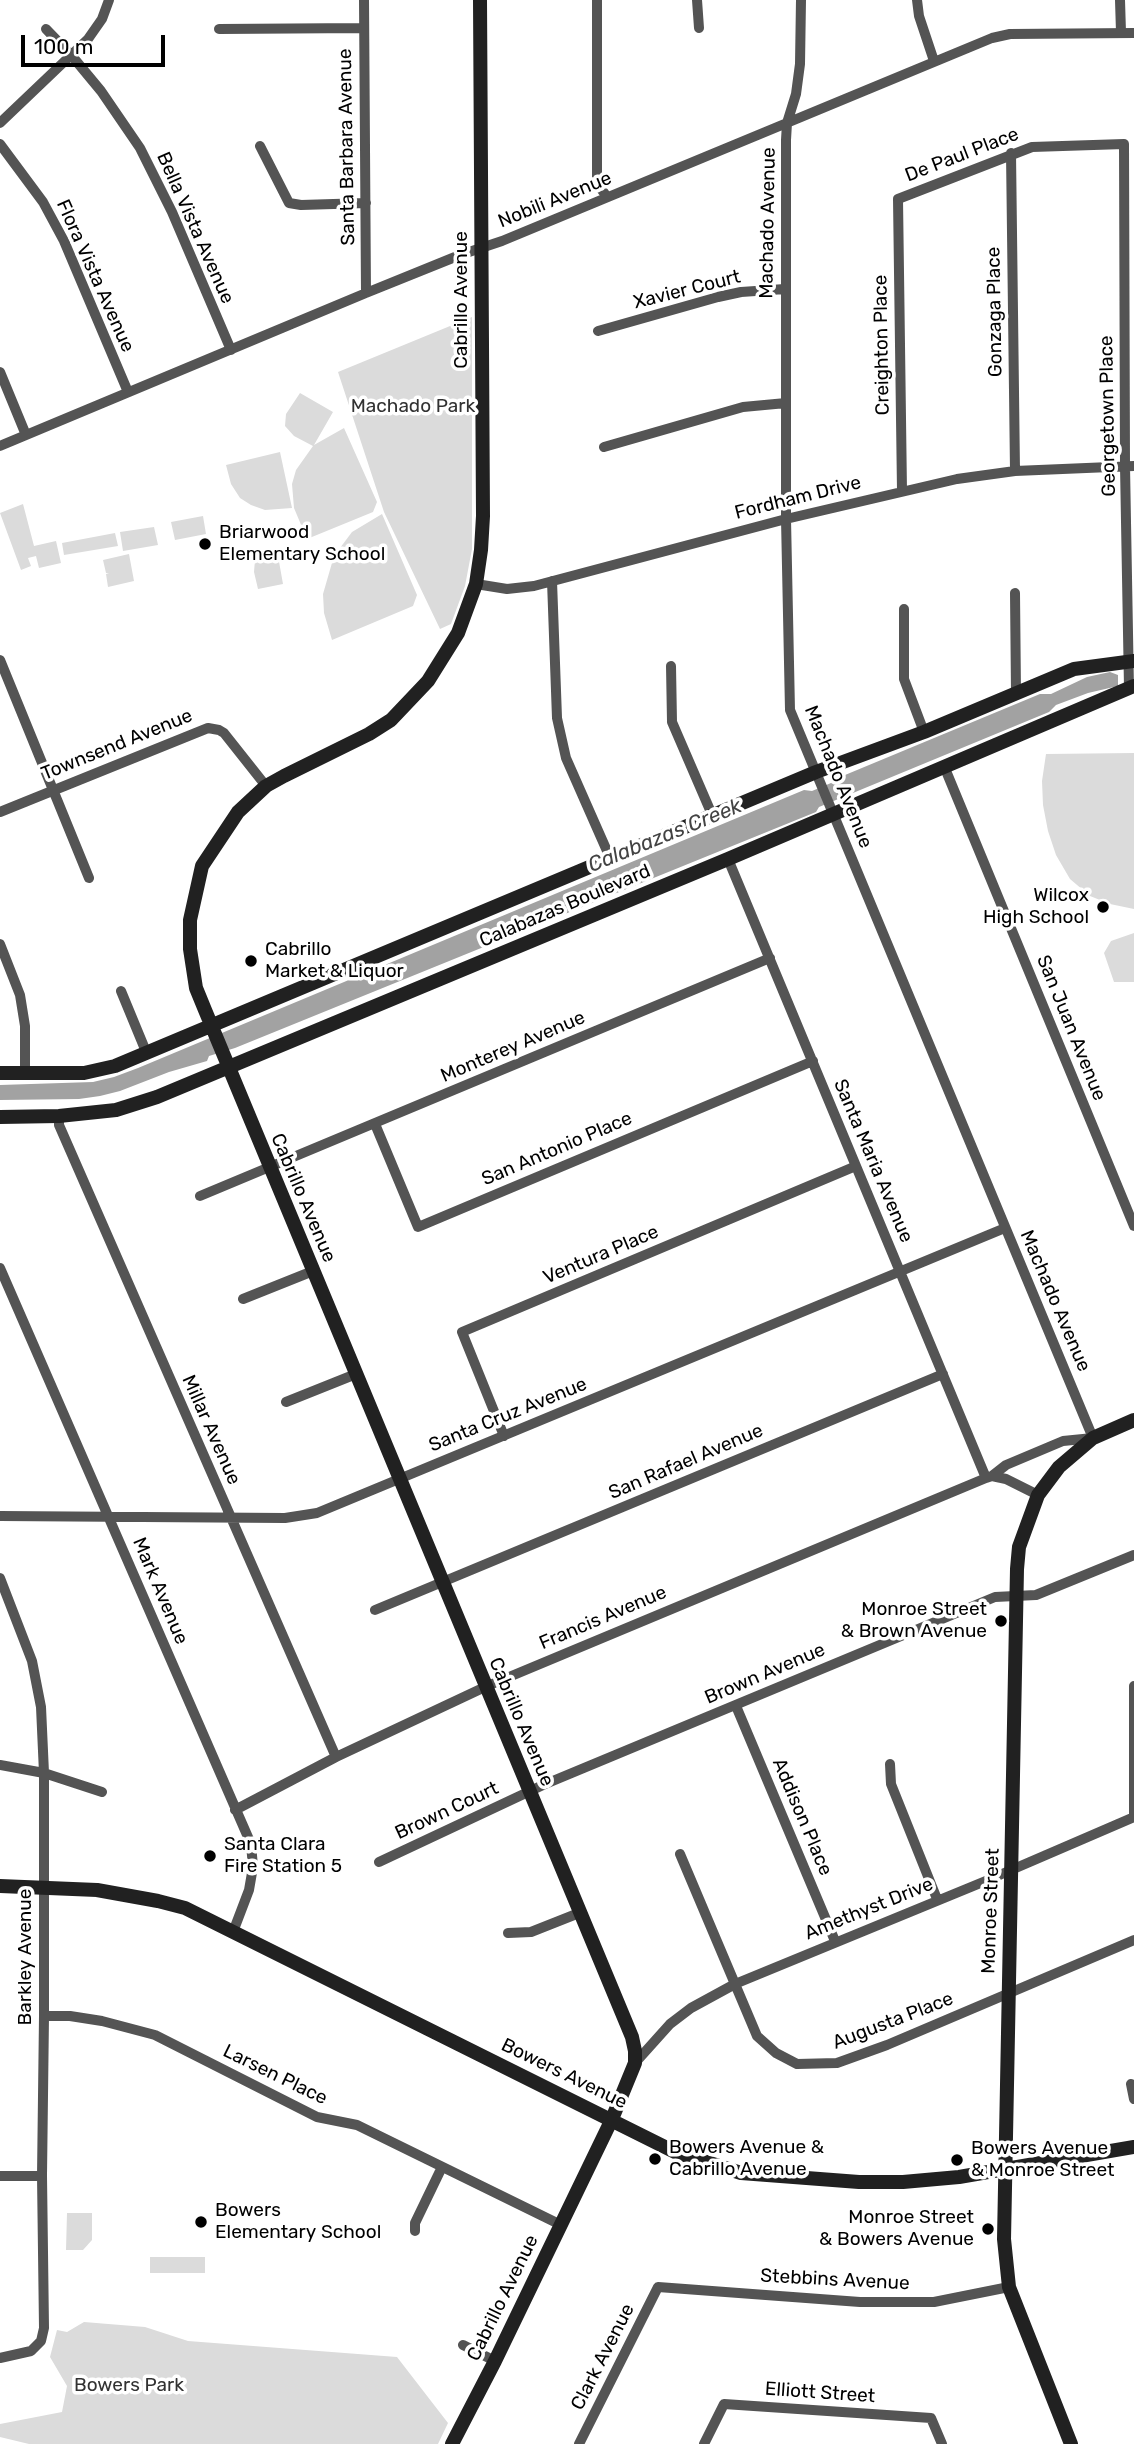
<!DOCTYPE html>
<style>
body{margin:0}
#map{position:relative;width:1134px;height:2444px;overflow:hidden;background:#fff;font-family:Rubik,sans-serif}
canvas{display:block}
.scale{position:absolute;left:21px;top:35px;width:144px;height:32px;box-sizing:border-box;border:4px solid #000;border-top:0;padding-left:9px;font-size:21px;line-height:24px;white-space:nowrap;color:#000;-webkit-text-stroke:5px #fff;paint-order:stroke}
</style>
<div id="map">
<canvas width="1134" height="2444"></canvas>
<div class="scale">100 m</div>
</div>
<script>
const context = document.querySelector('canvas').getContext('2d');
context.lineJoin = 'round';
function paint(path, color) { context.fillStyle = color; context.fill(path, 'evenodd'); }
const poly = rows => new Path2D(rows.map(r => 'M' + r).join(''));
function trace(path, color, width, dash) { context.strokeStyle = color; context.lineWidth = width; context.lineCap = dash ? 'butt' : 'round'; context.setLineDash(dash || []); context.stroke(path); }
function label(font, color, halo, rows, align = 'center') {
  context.font = font + ' Rubik,sans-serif'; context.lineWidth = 7; context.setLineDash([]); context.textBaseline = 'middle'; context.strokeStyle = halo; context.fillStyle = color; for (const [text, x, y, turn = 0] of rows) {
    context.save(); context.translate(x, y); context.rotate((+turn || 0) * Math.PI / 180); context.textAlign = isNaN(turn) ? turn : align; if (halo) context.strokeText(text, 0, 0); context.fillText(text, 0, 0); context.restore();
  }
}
const green = poly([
 [472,317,472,549,465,586,451,624,440,629,384,512,338,372],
 [300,393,333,412,314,445,344,428,377,502,373,512,307,539,294,508,292,484,296,470,313,446,294,436,285,426,286,414],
 [280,452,292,508,265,510,251,505,240,498,231,484,226,465],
 [23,504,34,546,56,541,61,563,39,568,36,556,28,558,31,566,21,570,0,513],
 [382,514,417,595,413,606,332,640,324,613,323,594,334,556,352,532],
 [203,516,206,534,175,540,171,522],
 [154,527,158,545,123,551,120,532],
 [115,533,118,546,64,555,62,543],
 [267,551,278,556,283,584,258,589,254,572,255,560,258,556],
 [129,554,134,581,108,587,106,574,109,573,106,573,103,560],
 [1134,753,1134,909,1110,904,1090,896,1070,879,1056,855,1048,831,1043,805,1042,781,1046,754],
 [1134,933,1134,982,1114,982,1104,953,1111,941],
 [67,2213,92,2213,92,2240,83,2250,66,2250],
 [150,2257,205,2257,205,2273,150,2273],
 [84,2322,145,2327,188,2341,397,2357,448,2423,438,2444,29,2444,0,2437,0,2424,62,2412,67,2386,50,2357,57,2330,67,2332]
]);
const water = poly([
 [1110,672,1118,675,1118,686,1088,693,1056,705,1049,712,819,807,816,812,235,1048,209,1056,207,1061,169,1072,120,1091,100,1096,79,1099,0,1100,0,1085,93,1082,114,1077,138,1068,804,790,812,791,831,783,833,780,1040,694,1051,694,1087,677]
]);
const street = poly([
 [364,0,366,293],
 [597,0,597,183,607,197],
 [697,0,699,28],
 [801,0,800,64,796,94,787,123,786,140,786,519,790,710,1093,1438,1063,1441,1006,1465,992,1476],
 [917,0,919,16,934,61],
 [1120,0,1121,32],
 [46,29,72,56,101,91,140,148,172,212,231,350],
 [219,29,364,28],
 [0,123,88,39,102,19,109,0],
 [0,144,43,202,64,241,128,392],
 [260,146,289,203,301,205,366,203],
 [1011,153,1015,471],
 [598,331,718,297,741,292,785,289],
 [0,372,26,435],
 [0,446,366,293,460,255,502,241,992,38,1010,34,1134,33],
 [604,447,743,407,786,403],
 [902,491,898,199,1032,147,1124,144,1125,466,1129,688],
 [552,581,557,718,566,758,611,860],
 [476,584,507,589,534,586,786,519,957,479,1015,471,1134,466],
 [1015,593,1016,693],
 [904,609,904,679,924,732],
 [0,660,89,878],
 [671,666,672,722,713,817],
 [944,766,1134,1226],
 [0,812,208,728,219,730,224,733,266,786],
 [728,859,986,1478],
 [0,944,20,995,25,1026,25,1073],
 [121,991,147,1054],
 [59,1116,59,1125,336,1757],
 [375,1124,418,1227,813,1061],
 [200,1196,770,958],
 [0,1268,251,1844,253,1867,249,1890,233,1932],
 [243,1299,313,1271],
 [286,1402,356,1374],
 [504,1436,462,1332,856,1166],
 [0,1516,285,1518,317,1513,1005,1228],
 [0,1578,32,1661,41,1707,44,1773,44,2016,42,2176,44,2328,41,2341,31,2351,0,2358],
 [375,1610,943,1374],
 [1134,1686,1134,1815],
 [736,1706,835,1941],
 [890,1764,891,1784,937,1899],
 [0,1765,44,1773,102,1792],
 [235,1810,336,1757,485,1687,986,1478,992,1476,1006,1479,1038,1495],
 [680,1854,757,2036,776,2053,797,2064,837,2063,887,2045,1134,1940],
 [379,1862,543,1785,995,1597,1036,1595,1134,1555],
 [508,1933,531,1932,579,1913],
 [44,2016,70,2016,102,2021,155,2035,317,2117,357,2125,559,2224],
 [635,2063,670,2024,691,2008,735,1984,988,1880,1134,1817],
 [1131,2084,1134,2099],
 [0,2176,42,2176],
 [415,2231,415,2223,442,2167],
 [463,2345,495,2361],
 [579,2444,658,2287,860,2302,934,2302,1009,2287],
 [704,2444,724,2404,931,2418,942,2444]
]);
const secondary = poly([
 [0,1073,84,1073,115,1066,816,772,924,732,1074,669,1134,661],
 [0,1117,59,1116,116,1110,157,1097,728,859,1134,686],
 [0,1886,97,1890,158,1901,185,1908,675,2152,741,2173,859,2182,903,2182,959,2177,1134,2147],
 [452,2444,495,2361,612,2119,635,2063,635,2051,632,2037,205,1010,196,988,190,949,190,920,202,866,238,812,266,786,284,776,369,734,391,720,428,681,458,633,476,584,481,550,483,516,480,0],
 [1071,2444,1009,2287,1004,2239,1017,1569,1019,1547,1038,1495,1059,1467,1093,1438,1134,1420]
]);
const markers = [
 [205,544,7,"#000"],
 [1103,907,7,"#000"],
 [251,961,7,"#000"],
 [1001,1621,7,"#000"],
 [210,1856,7,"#000"],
 [655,2159,7,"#000"],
 [957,2160,7,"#000"],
 [201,2222,7,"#000"],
 [988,2229,7,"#000"]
];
const streetNames = [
 ["Santa Barbara Avenue",347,147,-91],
 ["De Paul Place",962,155,-21],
 ["Nobili Avenue",555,200,-22],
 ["Machado Avenue",768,223,-89],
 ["Bella Vista Avenue",195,228,66],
 ["Flora Vista Avenue",95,276,66],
 ["Xavier Court",687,290,-14],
 ["Cabrillo Avenue",462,300,-90],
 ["Gonzaga Place",995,312,-91],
 ["Creighton Place",882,345,-91],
 ["Georgetown Place",1108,416,-91],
 ["Fordham Drive",798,498,-14],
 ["Townsend Avenue",117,745,-22],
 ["Machado Avenue",838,777,68],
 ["Calabazas Boulevard",565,906,-23],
 ["San Juan Avenue",1071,1028,68],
 ["Monterey Avenue",513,1047,-23],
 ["San Antonio Place",557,1149,-23],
 ["Santa Maria Avenue",873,1161,67],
 ["Cabrillo Avenue",303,1198,67],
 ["Ventura Place",601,1255,-23],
 ["Machado Avenue",1055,1301,67],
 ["Santa Cruz Avenue",508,1415,-22],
 ["Millar Avenue",211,1430,66],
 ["San Rafael Avenue",686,1462,-23],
 ["Mark Avenue",160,1591,67],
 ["Francis Avenue",603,1618,-23],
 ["Brown Avenue",765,1674,-23],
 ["Cabrillo Avenue",521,1722,67],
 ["Brown Court",447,1811,-25],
 ["Addison Place",802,1817,67],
 ["Amethyst Drive",869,1909,-22],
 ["Monroe Street",991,1911,-88],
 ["Barkley Avenue",26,1957,-90],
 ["Augusta Place",893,2021,-21],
 ["Bowers Avenue",564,2074,26],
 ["Larsen Place",275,2075,26],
 ["Stebbins Avenue",835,2280,3],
 ["Cabrillo Avenue",503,2298,-64],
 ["Clark Avenue",603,2357,-63],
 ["Elliott Street",820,2393,4]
];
const parkNames = [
 ["Machado Park",413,407],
 ["Bowers Park",129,2386]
];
const poiNames = [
 ["Briarwood",219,533],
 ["Elementary School",219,555],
 ["Wilcox",1089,896,"right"],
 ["High School",1089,918,"right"],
 ["Cabrillo",265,950],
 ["Market & Liquor",265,972],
 ["Monroe Street",987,1610,"right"],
 ["& Brown Avenue",987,1632,"right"],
 ["Santa Clara",224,1845],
 ["Fire Station 5",224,1867],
 ["Bowers Avenue &",669,2148],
 ["Cabrillo Avenue",669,2170],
 ["Bowers Avenue",971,2149],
 ["& Monroe Street",971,2171],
 ["Bowers",215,2211],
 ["Elementary School",215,2233],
 ["Monroe Street",974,2218,"right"],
 ["& Bowers Avenue",974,2240,"right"]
];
const waterNames = [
 ["Calabazas Creek",665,836,-22]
];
paint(green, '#dbdbdb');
paint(water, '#a2a2a2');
trace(street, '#545454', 10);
trace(secondary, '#212121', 14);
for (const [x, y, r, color] of markers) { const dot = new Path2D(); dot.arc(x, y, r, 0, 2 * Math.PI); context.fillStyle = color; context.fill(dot); trace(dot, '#fff', 2.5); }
label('19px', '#000', '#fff', streetNames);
label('19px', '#323232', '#fff', parkNames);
label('19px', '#000', '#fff', poiNames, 'left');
label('italic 21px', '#434343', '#fff', waterNames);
</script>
